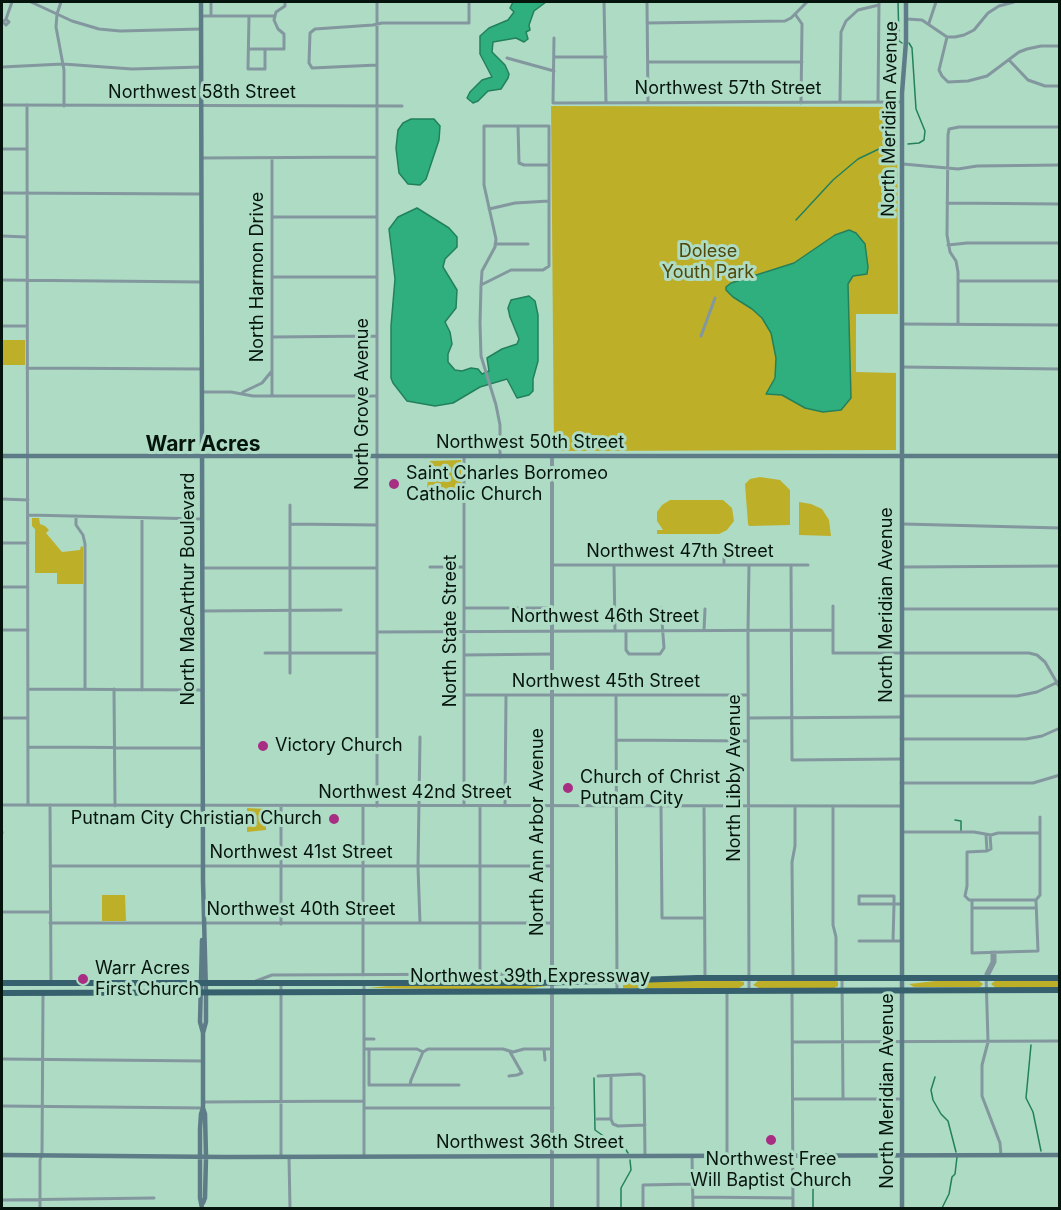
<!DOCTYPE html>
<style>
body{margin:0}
#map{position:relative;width:1061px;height:1210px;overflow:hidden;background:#aedbc4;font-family:Inter,sans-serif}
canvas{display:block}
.frame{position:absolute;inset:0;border:3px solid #05150e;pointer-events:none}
</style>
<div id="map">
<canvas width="1061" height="1210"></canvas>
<div class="frame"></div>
</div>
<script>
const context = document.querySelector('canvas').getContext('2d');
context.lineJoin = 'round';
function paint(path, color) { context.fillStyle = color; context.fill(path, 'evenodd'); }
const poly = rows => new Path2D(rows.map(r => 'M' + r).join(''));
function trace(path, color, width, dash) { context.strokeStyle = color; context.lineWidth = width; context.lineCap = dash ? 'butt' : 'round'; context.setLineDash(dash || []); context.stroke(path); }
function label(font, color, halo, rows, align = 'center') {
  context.font = font + ' Inter,sans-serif'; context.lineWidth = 6; context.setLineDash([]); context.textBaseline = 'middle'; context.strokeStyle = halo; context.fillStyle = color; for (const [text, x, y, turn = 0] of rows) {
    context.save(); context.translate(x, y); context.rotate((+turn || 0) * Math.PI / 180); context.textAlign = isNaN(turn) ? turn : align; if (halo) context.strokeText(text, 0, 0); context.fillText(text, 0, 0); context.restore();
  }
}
const green = poly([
 [551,106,897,107,898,314,856,314,856,372,896,373,896,450,554,451],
 [2,340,25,340,25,365,2,365],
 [461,460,462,496,456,498,426,497,430,461],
 [760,477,780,480,790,490,790,525,749,526,748,524,745,484,750,479],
 [670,500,723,500,732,508,734,521,727,530,719,534,657,534,657,530,663,530,657,521,657,512,662,505],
 [799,502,811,504,822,509,829,520,831,536,799,535],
 [32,518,39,518,40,524,45,526,49,530,46,533,62,552,80,550,81,546,83,547,83,584,57,584,57,573,35,573,35,529,32,526],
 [247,808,266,809,266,830,247,832],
 [102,895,125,895,126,921,102,921],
 [834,980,838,982,838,986,834,988,759,988,753,985,758,981],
 [944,980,978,980,983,984,980,987,914,987,909,984],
 [996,980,1059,980,1059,988,996,988,991,984],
 [666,981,739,981,744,982,744,985,739,988,623,988,623,985,626,983],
 [397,985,544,985,547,986,516,990,368,988]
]);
const water = poly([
 [513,2,546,2,534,11,529,25,530,30,526,32,528,39,524,42,516,38,493,42,492,52,505,65,509,74,508,78,501,89,488,91,478,101,473,103,467,98,470,92,482,80,492,77,480,54,480,36,489,28,508,20,514,12,510,8,513,2],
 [411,119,434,119,440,126,439,140,426,179,420,185,408,184,399,173,396,148,398,130,403,123,411,119],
 [417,208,449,228,457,237,457,247,445,259,443,267,457,290,456,308,445,322,450,332,452,344,448,354,448,362,455,370,462,371,471,368,478,369,482,374,489,371,487,358,502,349,517,344,519,339,510,317,508,308,511,300,529,296,535,301,538,315,538,361,533,379,533,391,529,395,517,398,507,379,480,387,453,403,435,406,407,401,393,383,391,378,391,326,395,279,389,229,398,217,417,208],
 [849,230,856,233,865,244,868,267,867,274,853,276,848,284,851,398,841,410,823,412,805,408,782,395,766,394,775,378,776,358,771,333,762,318,752,309,733,297,726,290,726,287,731,283,794,263,835,235,849,230]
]);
const stream = poly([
 [898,2,899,41,902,43],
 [908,144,919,143,924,140,925,131,916,109,912,48,909,43],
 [796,220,833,180,858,159,883,147,894,146],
 [955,820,961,821,961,832],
 [1031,1045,1026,1098,1033,1112,1041,1151],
 [935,1077,931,1090,933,1100,941,1114,948,1121,956,1152],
 [594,1078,595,1130,612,1142,623,1145,628,1153],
 [621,1208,621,1188,631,1170,630,1160],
 [813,1208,813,1187],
 [942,1208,949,1194,952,1177,955,1174,957,1157]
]);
const minor = poly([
 [31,2,72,21,99,29,120,31,201,29],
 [61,2,57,14,56,27,64,70,64,106],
 [377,2,377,806],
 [604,2,606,103],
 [647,2,648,103],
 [795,14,802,24,801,103],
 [201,16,274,16],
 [211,16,211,2],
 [249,16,248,69,265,69,265,49],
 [6,19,12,2],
 [6,19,9,22,6,25,3,22,6,19],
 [907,19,922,20,947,37,955,37,964,35,974,30,988,13,999,6,1014,2],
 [647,23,785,21,791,18,807,2],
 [929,23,936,2],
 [947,37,939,70,942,76,948,82,968,81,987,76,1019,52,1027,49,1041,46,1060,46],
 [554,38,553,103,902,102],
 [249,49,284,49,284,34,278,29,274,20,276,12,285,6,285,2],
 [554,57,606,57],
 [507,58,554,71],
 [1009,60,1028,80,1045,86,1060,86],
 [648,62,802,62],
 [377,65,312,68,309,63,310,33,315,29,373,25,382,23,469,23,469,2],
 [2,67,63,64,132,69,201,67],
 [840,102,841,32,846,21,858,10,879,5],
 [878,102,879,2],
 [2,105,402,106],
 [27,105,28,805],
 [518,126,519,163,524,165,548,165],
 [2,149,27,149],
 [201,158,377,157],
 [272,158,272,396],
 [903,164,958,169,977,166,1060,165],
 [2,193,201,194],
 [947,203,1060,204],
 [489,209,515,203,549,201],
 [272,217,377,217],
 [2,236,27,237],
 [495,244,528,244],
 [948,245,967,243,1060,243],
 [272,277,377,277],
 [2,280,202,282],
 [958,281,1060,281],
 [481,285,511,270,543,270,549,266,549,126,484,126,484,185,496,239,495,247,482,271,481,286,480,323,481,356,496,405,500,425,500,457],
 [902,324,1060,325],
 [958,324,958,272,956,261,950,252,947,235,948,135,949,129,959,127,1060,127],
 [2,326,27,326],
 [701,336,715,298],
 [272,337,377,336],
 [902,367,1060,369],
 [27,368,202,369],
 [202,392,231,392,253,396,377,396],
 [243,392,262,383,271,372],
 [2,499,28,500],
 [290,505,290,673],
 [28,515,202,519],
 [76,516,76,525,83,535,85,544,85,689],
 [142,518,142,690],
 [290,524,377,525],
 [903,524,1060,528],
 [2,543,28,543],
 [724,545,724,565],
 [552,565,808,565],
 [614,565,615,631],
 [791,565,792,760,901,759],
 [430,567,464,567],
 [903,567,1060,566],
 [202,568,377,568],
 [2,587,28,587],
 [833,606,833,653,1029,653,1037,655,1045,662,1060,688],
 [464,608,552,608],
 [902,609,1060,609],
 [202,611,341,610],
 [2,630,28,630],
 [626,631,626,650,629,654,660,654,664,648,661,608],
 [704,631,705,609],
 [377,632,833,630],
 [265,653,377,653],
 [464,655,552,654],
 [28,689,202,690],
 [114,689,115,806],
 [464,695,748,695],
 [902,696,1017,696,1037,692,1060,681],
 [616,697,617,990],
 [2,718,28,718],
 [748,718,901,717],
 [901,739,1026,739,1042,736,1060,728],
 [617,740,748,741],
 [28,747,202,748],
 [901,783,1033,783,1060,775],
 [2,805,901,806],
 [50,805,51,981],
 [363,806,363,975],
 [464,806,464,457],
 [480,806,480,975],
 [505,806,506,695],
 [661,806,662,918,705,918],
 [704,806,705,977],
 [833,806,833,925,836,937,836,976],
 [902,832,974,832,991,835,998,833,1040,833],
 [2,833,2,832],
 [986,835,987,851],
 [987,851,967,852,967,886,965,896,969,900,972,900,972,953,1038,951,1036,900,1040,895,1040,817],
 [987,851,991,849,990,835],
 [50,866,552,866],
 [972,900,1036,900],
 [973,908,1036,908],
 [2,912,50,912],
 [50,923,552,923],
 [420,923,418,867,420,737],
 [281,924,281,807],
 [859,941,901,941],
 [893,941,894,904,894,896,859,896,859,904,901,904],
 [992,952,992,962,986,974,988,1042,982,1065,982,1096,1000,1143,1001,1155],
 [793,976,792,862,795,846,795,806],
 [988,976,995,962,995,952],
 [842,978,843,1098],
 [256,981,272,975,509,974,532,981],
 [281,984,281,1157],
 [364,984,364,1157],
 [749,989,748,631,749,565],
 [792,992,793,1208],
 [727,993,727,1156],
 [364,1039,374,1039],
 [793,1042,1060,1041],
 [364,1049,417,1049,423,1052,428,1049,503,1049,513,1052,524,1049,552,1049],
 [369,1049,369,1085,410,1085],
 [544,1049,545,1060],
 [423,1052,411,1080,410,1085,459,1085],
 [2,1059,203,1061],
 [509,1076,517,1075,522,1073,510,1052],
 [598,1076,640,1074,644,1076,645,1156],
 [794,1099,901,1099],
 [203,1102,363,1101],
 [2,1106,203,1108],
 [364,1108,553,1108],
 [597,1119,611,1119,613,1124,618,1126,645,1125],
 [611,1119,611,1077],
 [692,1156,693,1208],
 [289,1157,290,1208],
 [694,1197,793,1198],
 [2,1200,154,1198],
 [40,1208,40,1160,42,1155,43,995],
 [598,1208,598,1156],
 [643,1208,643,1185,693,1184]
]);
const tertiary = poly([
 [552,456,552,1208]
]);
const secondary = poly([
 [201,2,203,881,206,993,206,1022,203,1033],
 [2,456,1060,456],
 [202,940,200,1022,203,1033,203,1108,205,1114,206,1157,205,1198,203,1203],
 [2,1155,225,1157,1060,1155],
 [202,1208,200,1198,200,1129,201,1114,203,1108],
 [902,1208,902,93,906,41,906,2]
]);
const trunk = poly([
 [2,983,537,983,697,978,1060,978],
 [2,993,1060,990]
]);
const markers = [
 [394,484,6,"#a82e83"],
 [263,746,6,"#a82e83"],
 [568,788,6,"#a82e83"],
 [334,819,6,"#a82e83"],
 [83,979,6,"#a82e83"],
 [771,1140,6,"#a82e83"]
];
const streetNames = [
 ["Northwest 57th Street",728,89],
 ["Northwest 58th Street",202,93],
 ["North Meridian Avenue",890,119,-89],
 ["North Harmon Drive",258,277,-90],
 ["North Grove Avenue",363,404,-90],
 ["Northwest 50th Street",530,443],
 ["Northwest 47th Street",680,552],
 ["North MacArthur Boulevard",189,589,-90],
 ["North Meridian Avenue",887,605,-90],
 ["Northwest 46th Street",605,617],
 ["North State Street",451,631,-90],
 ["Northwest 45th Street",606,682],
 ["North Libby Avenue",735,778,-90],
 ["Northwest 42nd Street",415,793],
 ["North Ann Arbor Avenue",538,832,-90],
 ["Northwest 41st Street",301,853],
 ["Northwest 40th Street",301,910],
 ["Northwest 39th Expressway",530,977],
 ["North Meridian Avenue",888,1091,-90],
 ["Northwest 36th Street",530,1143]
];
const parkNames = [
 ["Dolese",708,252],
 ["Youth Park",708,273]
];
const poiNames = [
 ["Saint Charles Borromeo",406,474],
 ["Catholic Church",406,495],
 ["Victory Church",275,746],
 ["Church of Christ",580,778],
 ["Putnam City",580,799],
 ["Putnam City Christian Church",322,819,"right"],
 ["Warr Acres",95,969],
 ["First Church",95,990],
 ["Northwest Free",771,1160,"center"],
 ["Will Baptist Church",771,1181,"center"]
];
const quarterNames = [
 ["Warr Acres",203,445]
];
paint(green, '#beaf29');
paint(water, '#2faf7e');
trace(water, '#22815c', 1.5);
trace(stream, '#22815c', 1.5);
trace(minor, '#83979f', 3);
trace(tertiary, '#83979f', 4);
trace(secondary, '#5e7c87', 4.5);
trace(trunk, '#36606e', 6);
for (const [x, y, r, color] of markers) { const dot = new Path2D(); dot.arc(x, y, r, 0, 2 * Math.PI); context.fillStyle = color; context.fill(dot); trace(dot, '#aedbc4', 2); }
label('18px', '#05150e', '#aedbc4', streetNames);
label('18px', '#4f480a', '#aedbc4', parkNames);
label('18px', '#05150e', '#aedbc4', poiNames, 'left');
label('bold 21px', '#05150e', '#aedbc4', quarterNames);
</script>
